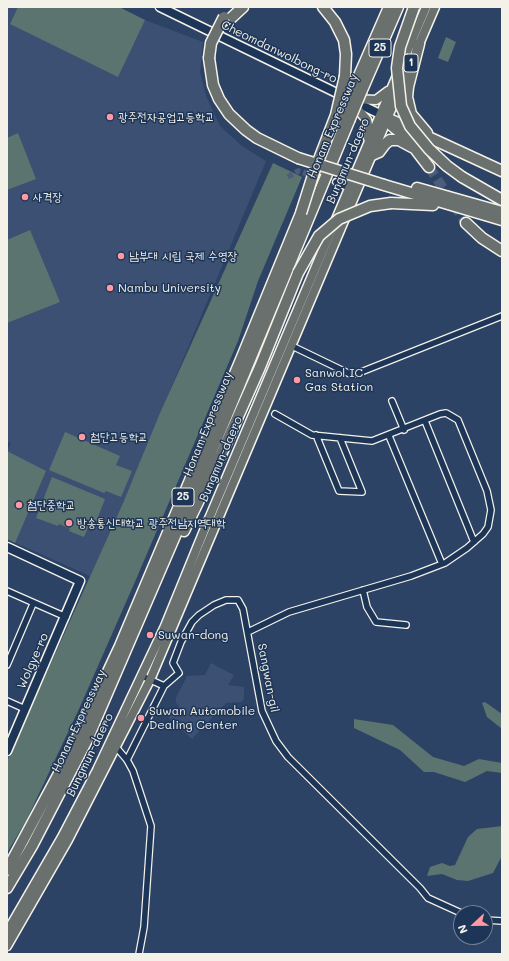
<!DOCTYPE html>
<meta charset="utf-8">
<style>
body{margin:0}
#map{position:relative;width:509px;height:961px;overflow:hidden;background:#2d4366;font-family:Mali,sans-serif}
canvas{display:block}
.frame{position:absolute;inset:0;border:8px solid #f4f1e8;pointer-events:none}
.north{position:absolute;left:453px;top:905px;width:40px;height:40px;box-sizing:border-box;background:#1d3557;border:1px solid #738091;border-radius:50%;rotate:248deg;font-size:11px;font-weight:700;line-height:16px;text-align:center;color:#f4f1e8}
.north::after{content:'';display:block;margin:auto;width:14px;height:18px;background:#ff9aa2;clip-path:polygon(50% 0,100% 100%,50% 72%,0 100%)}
</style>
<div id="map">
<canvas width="509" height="961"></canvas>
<div class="frame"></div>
<div class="north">N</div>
</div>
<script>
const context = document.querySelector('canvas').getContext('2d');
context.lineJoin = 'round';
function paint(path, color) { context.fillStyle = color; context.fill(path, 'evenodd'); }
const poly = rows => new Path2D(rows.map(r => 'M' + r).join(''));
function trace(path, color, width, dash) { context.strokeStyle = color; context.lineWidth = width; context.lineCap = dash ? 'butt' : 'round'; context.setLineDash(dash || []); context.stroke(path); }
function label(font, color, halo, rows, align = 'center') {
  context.font = font + ' Mali,"Poor Story",sans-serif'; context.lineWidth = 3; context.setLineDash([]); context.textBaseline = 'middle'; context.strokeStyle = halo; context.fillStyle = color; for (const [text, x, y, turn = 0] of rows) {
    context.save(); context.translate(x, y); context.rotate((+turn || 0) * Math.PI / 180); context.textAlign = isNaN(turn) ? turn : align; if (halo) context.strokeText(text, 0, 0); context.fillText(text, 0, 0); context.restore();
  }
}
const built = poly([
 [7,7,119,7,145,20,203,42,200,72,206,96,220,126,242,146,266,161,123,503,90,576,7,539,7,451,11,443,7,441],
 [211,663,234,675,228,685,244,687,244,699,241,702,226,703,192,739,168,717,179,706,176,703,176,698,187,676,205,675]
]);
const green = poly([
 [18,7,119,7,145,20,118,77,10,24],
 [446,37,456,42,448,62,438,58],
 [18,133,36,179,7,190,7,138],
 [273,163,302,177,258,281,238,341,134,584,79,709,26,821,7,853,7,761,123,503,160,413],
 [30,230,60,302,7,323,7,240],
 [65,432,120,456,116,465,132,471,121,497,106,491,104,493,49,470],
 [7,451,46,471,15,543,7,539],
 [52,477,105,499,96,522,91,520,84,537,69,531,70,529,59,524,58,526,36,518],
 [485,702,502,714,502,729,487,717,482,703],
 [354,719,393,725,433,757,464,766,479,759,502,763,502,773,487,771,465,782,434,772,424,772,400,750,354,728],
 [502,826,502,856,493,873,468,881,457,880,442,874,427,876,430,867,442,863,450,866,455,865,468,837,477,829]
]);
const streetTunnel = poly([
 [288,177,298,171,336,182]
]);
const highwayTunnel = poly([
 [429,167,466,223]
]);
const street = poly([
 [336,182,349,188],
 [292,346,350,374,356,374,502,316],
 [392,401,404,430],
 [425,421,474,542],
 [316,435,339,491,362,492,340,438],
 [389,436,442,564],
 [363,590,367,607,376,622,406,625],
 [7,591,66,617],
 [248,632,289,612,411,576,445,563,467,548,483,534,488,527,491,510,487,491,458,420,446,413,440,414,372,441,312,435,275,414],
 [7,665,33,604],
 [142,676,164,686],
 [7,701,25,709],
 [116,747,127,760,133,771,151,826,144,927,139,954],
 [127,760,164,686,179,673,173,663,181,642,192,622,199,615,214,605,226,600,238,600,243,609,262,711,276,741,288,757,420,888,428,898,461,913],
 [485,920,502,921]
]);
const secondary = poly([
 [160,7,386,117],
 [7,547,80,581,7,751]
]);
const primary = poly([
 [417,49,435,7],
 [353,99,376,100,388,91],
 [351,102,367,120,369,129,368,138],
 [7,932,62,837,97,770,165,626,205,528,426,7],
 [7,946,68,840,150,680,409,67]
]);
const highway = poly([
 [323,7,335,22,344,40,346,54,345,76],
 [229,20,243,7],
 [419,44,408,87,407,97,411,114,427,133],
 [209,58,213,85,219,99,229,114,246,130,257,138,298,158],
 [354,87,389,7],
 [362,90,398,7],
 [387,118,502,171],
 [391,125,406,137,429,167],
 [372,155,379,152,385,144,390,140,399,140,412,147],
 [320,169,342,117],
 [462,177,502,200],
 [384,185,502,220],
 [417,188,502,212],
 [391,203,433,205],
 [466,223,482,238,502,251],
 [184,531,220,457,260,367,298,273],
 [7,870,70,753,120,646,242,357,304,206],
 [7,888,32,846,87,740,222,427,349,121]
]);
const highwayBridge = poly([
 [414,7,400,47,397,68,401,106,410,126,429,149,447,166,462,177],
 [209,58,211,43,224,17],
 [342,117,354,87],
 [349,121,362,90],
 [298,158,384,185],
 [301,213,314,172,336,115,345,76],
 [298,273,319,236,339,219,370,206,391,203]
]);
const markers = [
 [110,117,4,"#ff9aa2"],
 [25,197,4,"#ff9aa2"],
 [121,256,4,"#ff9aa2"],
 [110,288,4,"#ff9aa2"],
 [297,380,4,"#ff9aa2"],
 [82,437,4,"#ff9aa2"],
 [19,505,4,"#ff9aa2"],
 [69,523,4,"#ff9aa2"],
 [150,635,4,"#ff9aa2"],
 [141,718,4,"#ff9aa2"]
];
const shields = [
 [380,48,22],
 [411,63,14],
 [183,497,22]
];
const shieldNames = [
 ["25",380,48],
 ["1",411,63],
 ["25",183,497]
];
const streetNames = [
 ["Cheomdanwolbong-ro",279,52,26],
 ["Honam Expressway",333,126,-67],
 ["Bungmun-daero",348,161,-67],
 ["Honam Expressway",208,424,-68],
 ["Bungmun-daero",221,459,-67],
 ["Wolgye-ro",33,661,-66],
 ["Sangwan-gil",268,678,79],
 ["Honam Expressway",79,721,-65],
 ["Bungmun-daero",90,755,-64]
];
const poiNames = [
 ["광주전자공업고등학교",118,117],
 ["사격장",33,197],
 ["남부대 시립 국제 수영장",129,256],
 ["Nambu University",118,288],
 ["Sanwol IC",305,373],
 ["Gas Station",305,387],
 ["첨단고등학교",90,437],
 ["첨단중학교",27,505],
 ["방송통신대학교 광주전남지역대학",77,523],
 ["Suwan-dong",158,635],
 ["Suwan Automobile",149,711],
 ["Dealing Center",149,725]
];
paint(built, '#3c5073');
paint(green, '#5b7470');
trace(streetTunnel, '#4b5d7a', 5.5, [5.5, 3]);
trace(highwayTunnel, '#4b5d7a', 10, [10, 5]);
trace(street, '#f4f1e8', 8);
trace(secondary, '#f4f1e8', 11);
trace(primary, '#f4f1e8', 11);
trace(highway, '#f4f1e8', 13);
trace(street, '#1d3557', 5.5);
trace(secondary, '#1d3557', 8);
trace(primary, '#6a706d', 8);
trace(highway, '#6a706d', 10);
trace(highwayBridge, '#f4f1e8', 13, []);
trace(highwayBridge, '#6a706d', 10);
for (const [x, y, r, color] of markers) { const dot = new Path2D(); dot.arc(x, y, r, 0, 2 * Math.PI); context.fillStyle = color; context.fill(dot); trace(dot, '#1d3557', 1.5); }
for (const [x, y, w] of shields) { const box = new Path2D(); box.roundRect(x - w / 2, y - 9, w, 18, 3); context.fillStyle = '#1d3557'; context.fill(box); trace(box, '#f4f1e8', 1); }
label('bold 11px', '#f4f1e8', null, shieldNames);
label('12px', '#f4f1e8', '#1d3557', streetNames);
label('12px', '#f4f1e8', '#1d3557', poiNames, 'left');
</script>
